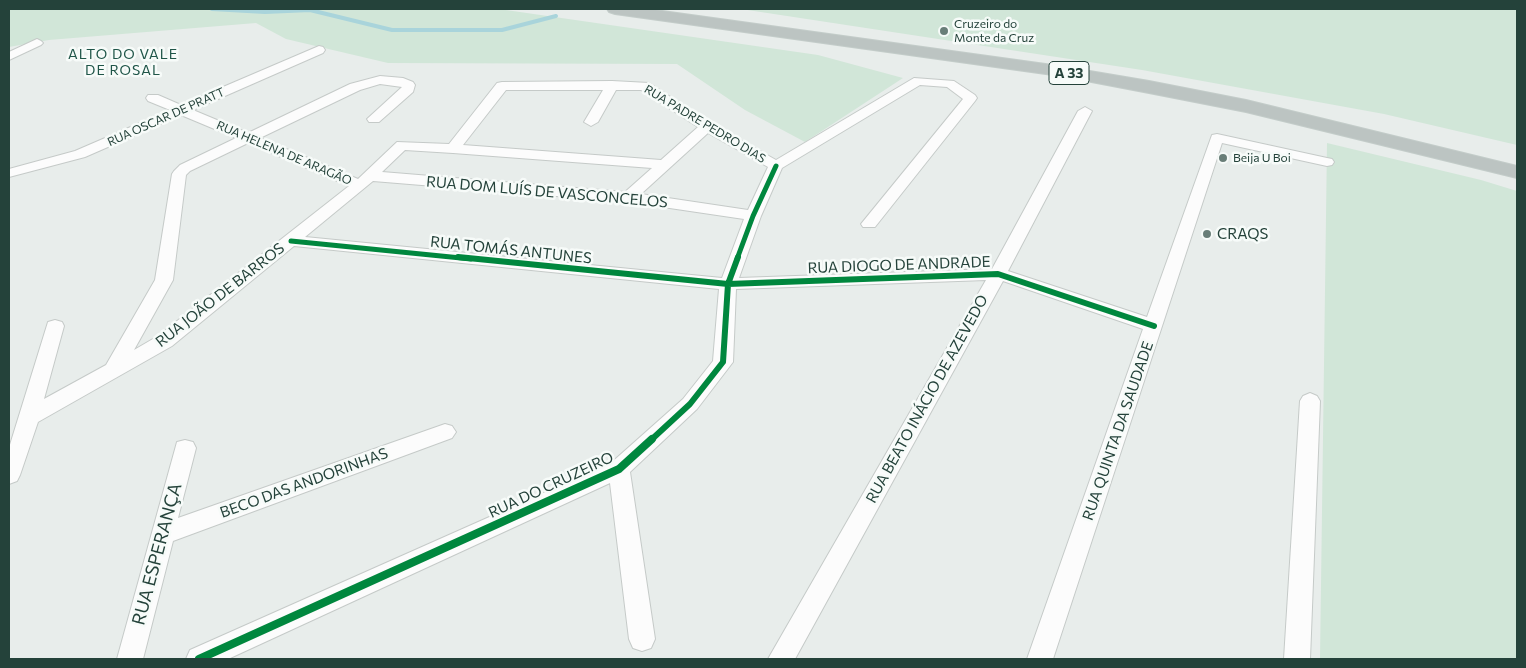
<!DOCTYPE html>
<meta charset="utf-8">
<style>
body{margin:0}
#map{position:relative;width:1526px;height:668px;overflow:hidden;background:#e8edeb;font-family:Commissioner,sans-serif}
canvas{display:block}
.frame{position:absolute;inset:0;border:10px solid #24423a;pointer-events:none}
</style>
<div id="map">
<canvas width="1526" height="668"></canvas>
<div class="frame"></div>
</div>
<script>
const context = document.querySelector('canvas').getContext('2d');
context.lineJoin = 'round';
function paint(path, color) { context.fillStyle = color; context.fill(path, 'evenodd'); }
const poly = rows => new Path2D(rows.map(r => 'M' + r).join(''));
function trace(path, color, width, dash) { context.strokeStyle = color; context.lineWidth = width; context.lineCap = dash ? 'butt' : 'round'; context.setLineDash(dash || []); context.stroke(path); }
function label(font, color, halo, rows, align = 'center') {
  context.font = font + ' Commissioner,sans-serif'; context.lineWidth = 5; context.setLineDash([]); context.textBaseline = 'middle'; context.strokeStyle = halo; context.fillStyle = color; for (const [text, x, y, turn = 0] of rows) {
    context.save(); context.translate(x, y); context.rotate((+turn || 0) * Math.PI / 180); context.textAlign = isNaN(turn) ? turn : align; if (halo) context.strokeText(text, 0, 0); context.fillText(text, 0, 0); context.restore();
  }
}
const green = poly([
 [9,9,499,9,818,55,903,78,805,142,745,110,677,64,388,63,286,39,256,23,49,40,9,47],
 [741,9,1517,9,1517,145,1384,114,1142,70],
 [1327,143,1481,180,1517,191,1517,659,1320,659]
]);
const stream = poly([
 [212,9,265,12,310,10,392,30,502,30,556,16]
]);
const minor = poly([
 [37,39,41,41,43,43,41,45,9,60,9,52,37,39],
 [319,46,323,47,325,50,323,53,193,110,248,133,350,84,380,76,403,78,413,82,415,85,413,92,379,122,369,122,367,119,402,87,380,84,360,90,260,138,358,179,397,142,449,144,497,83,502,82,612,81,649,83,712,124,776,160,914,78,954,81,975,95,977,98,975,101,875,227,863,227,861,224,963,99,947,87,920,85,782,168,761,216,739,278,992,269,1078,111,1085,107,1092,111,1008,271,1147,317,1212,135,1217,134,1327,158,1332,159,1334,162,1332,165,1327,166,1222,143,1053,659,1027,659,1143,329,1003,281,795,659,768,659,986,280,736,289,733,362,697,409,630,472,655,639,651,648,642,651,633,648,629,639,610,483,228,659,186,659,190,650,611,463,683,399,713,361,719,289,294,246,172,346,38,422,20,475,17,481,9,484,9,448,48,322,55,320,62,322,64,326,44,399,106,365,155,280,172,174,174,171,180,165,236,138,181,115,85,157,9,177,9,169,75,151,170,110,148,101,146,98,148,95,158,95,181,105,319,46],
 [506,90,603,90,584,122,591,126,598,122,616,90,641,90,698,127,661,160,463,145,506,90],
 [708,133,768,167,748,210,641,194,708,133],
 [248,143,349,186,158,336,134,350,173,280,186,175,190,171,248,143],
 [405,150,453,153,652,168,625,192,382,172,405,150],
 [373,181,629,202,744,219,722,278,305,237,373,181],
 [1310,393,1317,396,1320,401,1310,659,1284,659,1300,401,1303,396,1310,393],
 [445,424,452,426,456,432,452,438,173,541,143,659,117,659,177,442,185,440,193,442,196,448,178,518,445,424]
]);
const motorway = poly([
 [607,9,648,9,1060,66,1149,81,1246,100,1517,166,1517,178,1246,112,1149,93,1060,76,615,14,609,12,607,9]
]);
const cyclewayFar2 = poly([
 [291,241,471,259],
 [737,259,753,216,776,166]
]);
const cyclewayFar1 = poly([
 [458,257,728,284,998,274,1154,326],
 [651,440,690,404,723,362,728,284,738,257]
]);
const cycleway = poly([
 [199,659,619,469,652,439]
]);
const markers = [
 [944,31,5,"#697e78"],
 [1223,158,5,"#697e78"],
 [1207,234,5,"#697e78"]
];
const farPoinames = [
 ["Cruzeiro do",954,24],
 ["Monte da Cruz",954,38],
 ["Beija U Boi",1233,158]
];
const farStreetnames = [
 ["RUA OSCAR DE PRATT",166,117,-24],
 ["RUA PADRE PEDRO DIAS",705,124,31],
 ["RUA HELENA DE ARAGÃO",284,153,23]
];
const farNeighbourhoodnames = [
 ["ALTO DO VALE",123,54],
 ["DE ROSAL",123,70]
];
const shields = [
 [1069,73,40]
];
const shieldNames = [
 ["A 33",1069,73]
];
const streetNames = [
 ["RUA DOM LUÍS DE VASCONCELOS",547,192,5],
 ["RUA TOMÁS ANTUNES",511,250,6],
 ["RUA DIOGO DE ANDRADE",899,265,-2],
 ["RUA JOÃO DE BARROS",220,295,-38],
 ["RUA BEATO INÁCIO DE AZEVEDO",927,399,-61],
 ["RUA QUINTA DA SAUDADE",1118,431,-71],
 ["BECO DAS ANDORINHAS",304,483,-20],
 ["RUA DO CRUZEIRO",551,485,-25]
];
const poiNames = [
 ["CRAQS",1217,234]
];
const nearStreetnames = [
 ["RUA ESPERANÇA",157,554,-75]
];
paint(green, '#d1e6d8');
trace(stream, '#a9d4db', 4);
trace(minor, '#c5cac8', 2);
trace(motorway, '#c3ccc9', 2);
paint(minor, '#fcfcfc');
paint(motorway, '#bcc4c2');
trace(cyclewayFar2, '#00873e', 5);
trace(cyclewayFar1, '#00873e', 6);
trace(cycleway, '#00873e', 8);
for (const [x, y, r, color] of markers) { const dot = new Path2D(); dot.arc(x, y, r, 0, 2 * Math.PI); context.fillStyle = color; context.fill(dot); trace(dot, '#f7fbf9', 2); }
label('12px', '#24423a', '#f7fbf9', farPoinames, 'left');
label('12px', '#24423a', '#f7fbf9', farStreetnames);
context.letterSpacing = '1px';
label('14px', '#1f5548', '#f7fbf9', farNeighbourhoodnames);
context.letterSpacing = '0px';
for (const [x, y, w] of shields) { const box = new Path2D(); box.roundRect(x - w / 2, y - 11.5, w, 23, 4); context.fillStyle = '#f7fbf9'; context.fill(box); trace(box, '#24423a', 1); }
label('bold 14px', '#24423a', null, shieldNames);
label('15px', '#24423a', '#f7fbf9', streetNames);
label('15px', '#24423a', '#f7fbf9', poiNames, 'left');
label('18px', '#24423a', '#f7fbf9', nearStreetnames);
</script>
